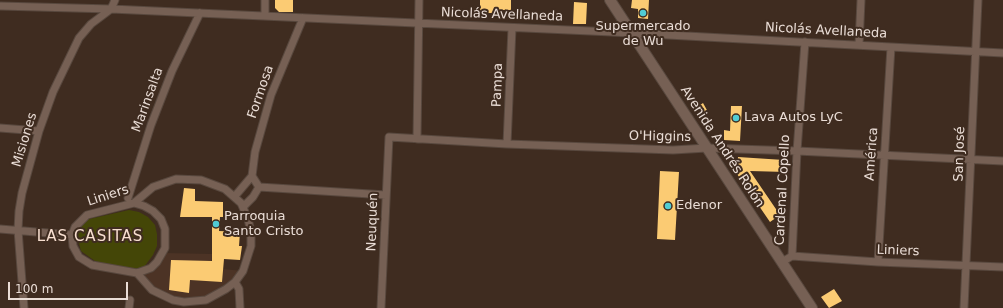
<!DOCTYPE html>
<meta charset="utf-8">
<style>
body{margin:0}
#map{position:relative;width:1003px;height:308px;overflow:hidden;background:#3f2c20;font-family:"DejaVu Sans",sans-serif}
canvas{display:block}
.scale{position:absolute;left:8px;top:282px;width:120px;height:18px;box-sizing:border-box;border:2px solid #eaddd6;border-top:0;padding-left:5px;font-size:12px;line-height:14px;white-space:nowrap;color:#eaddd6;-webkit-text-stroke:3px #3f2c20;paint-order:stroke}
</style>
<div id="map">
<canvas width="1003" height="308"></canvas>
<div class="scale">100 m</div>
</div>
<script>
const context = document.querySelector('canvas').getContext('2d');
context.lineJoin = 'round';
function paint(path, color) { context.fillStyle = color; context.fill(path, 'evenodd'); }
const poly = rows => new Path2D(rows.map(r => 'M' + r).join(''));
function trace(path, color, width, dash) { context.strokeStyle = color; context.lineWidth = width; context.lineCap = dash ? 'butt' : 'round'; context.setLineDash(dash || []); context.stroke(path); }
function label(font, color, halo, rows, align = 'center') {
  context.font = font + ' "DejaVu Sans",sans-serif'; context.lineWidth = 4; context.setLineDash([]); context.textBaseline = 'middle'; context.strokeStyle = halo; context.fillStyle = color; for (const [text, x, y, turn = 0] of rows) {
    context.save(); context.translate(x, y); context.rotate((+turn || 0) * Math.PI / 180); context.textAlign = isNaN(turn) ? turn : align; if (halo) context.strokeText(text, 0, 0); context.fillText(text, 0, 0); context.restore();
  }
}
const built = poly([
 [164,253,212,254,211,268,244,271,235,282,208,298,169,299,138,274]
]);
const green = poly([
 [129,210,139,212,148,217,155,225,157,234,157,246,153,255,144,267,137,269,121,269,95,261,81,251,77,236,80,225,85,220]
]);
const building = poly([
 [275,0,293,0,293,12,279,12,275,8],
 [480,0,511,0,511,10,497,10,497,13,480,13],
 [632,0,649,0,648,19,638,18,638,9,631,8],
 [574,2,587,3,586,24,573,24],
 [703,103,708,112,699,118,693,110],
 [731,106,742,106,740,141,724,140,724,130,730,131],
 [738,157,784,160,787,164,786,172,750,171,780,215,770,222,735,171,737,169],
 [660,171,679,172,675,240,657,239],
 [184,188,195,189,195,201,223,202,223,217,220,217,219,231,240,232,239,246,242,246,240,260,224,259,222,282,190,280,189,293,169,290,171,260,212,261,212,217,180,217],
 [834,289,842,301,829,308,821,297]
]);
const street = poly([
 [0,6,111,9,612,32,1003,53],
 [265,16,265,0],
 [859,45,861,0],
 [0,128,39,131],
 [417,139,419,0],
 [507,144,512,28],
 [259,187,386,195],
 [235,196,252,176,255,152,271,95,303,18],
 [128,198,151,125,172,71,200,13],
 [134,203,144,206,153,211,161,219,165,229,165,248,157,262,151,268,137,273,92,265,79,257,73,246,72,235,75,227,87,215,134,203,153,187,176,179,201,180,225,189,241,203,248,219,251,232,251,246,243,271,235,282,226,289,206,300,184,302,173,300,152,290,137,273],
 [243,207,253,197,259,187,252,176],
 [0,229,72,235],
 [792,256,878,262,1003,267],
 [782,262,792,256,797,151,805,42],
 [878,262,891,47],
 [235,282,239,289,240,308],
 [24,308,18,230,19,211,22,193,39,131,53,92,79,38,91,24,111,9,115,0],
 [129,308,130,300],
 [381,308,389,137,507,144,673,150,707,148,797,151,1003,161],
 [964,308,978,0]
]);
const secondary = poly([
 [610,0,812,308]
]);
const markers = [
 [643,13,4,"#51ccd4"],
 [736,118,4,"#51ccd4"],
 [668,206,4,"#51ccd4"],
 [216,224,4,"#51ccd4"]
];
const streetNames = [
 ["Nicolás Avellaneda",502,15,2],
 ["Nicolás Avellaneda",826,31,3],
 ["Pampa",498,85,-88],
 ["Formosa",261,92,-71],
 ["Marinsalta",148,100,-70],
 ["O'Higgins",660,137,1],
 ["Misiones",25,140,-73],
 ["Avenida Andrés Rolón",722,147,57],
 ["América",872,154,-86],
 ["San José",960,154,-88],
 ["Cardenal Copello",783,190,-87],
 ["Liniers",108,196,-18],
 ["Neuquén",373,222,-88],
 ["Liniers",898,251,2]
];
const poiNames = [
 ["Supermercado",643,27,"center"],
 ["de Wu",643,42,"center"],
 ["Lava Autos LyC",744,118],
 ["Edenor",676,206],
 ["Parroquia",224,217],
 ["Santo Cristo",224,232]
];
const quarterNames = [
 ["LAS CASITAS",90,237]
];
paint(built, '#4c3325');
paint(green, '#444607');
paint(building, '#fbcb73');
trace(street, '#58483e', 9);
trace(secondary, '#58483e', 12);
trace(street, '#766054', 7);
trace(secondary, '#766054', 10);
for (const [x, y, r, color] of markers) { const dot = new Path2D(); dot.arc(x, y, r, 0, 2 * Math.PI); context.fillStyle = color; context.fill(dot); trace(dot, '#3f2c20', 1.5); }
label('13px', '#eaddd6', '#3f2c20', streetNames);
label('13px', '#eaddd6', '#3f2c20', poiNames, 'left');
context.letterSpacing = '1px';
label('15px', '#f8dfd0', '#3f2c20', quarterNames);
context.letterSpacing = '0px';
</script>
